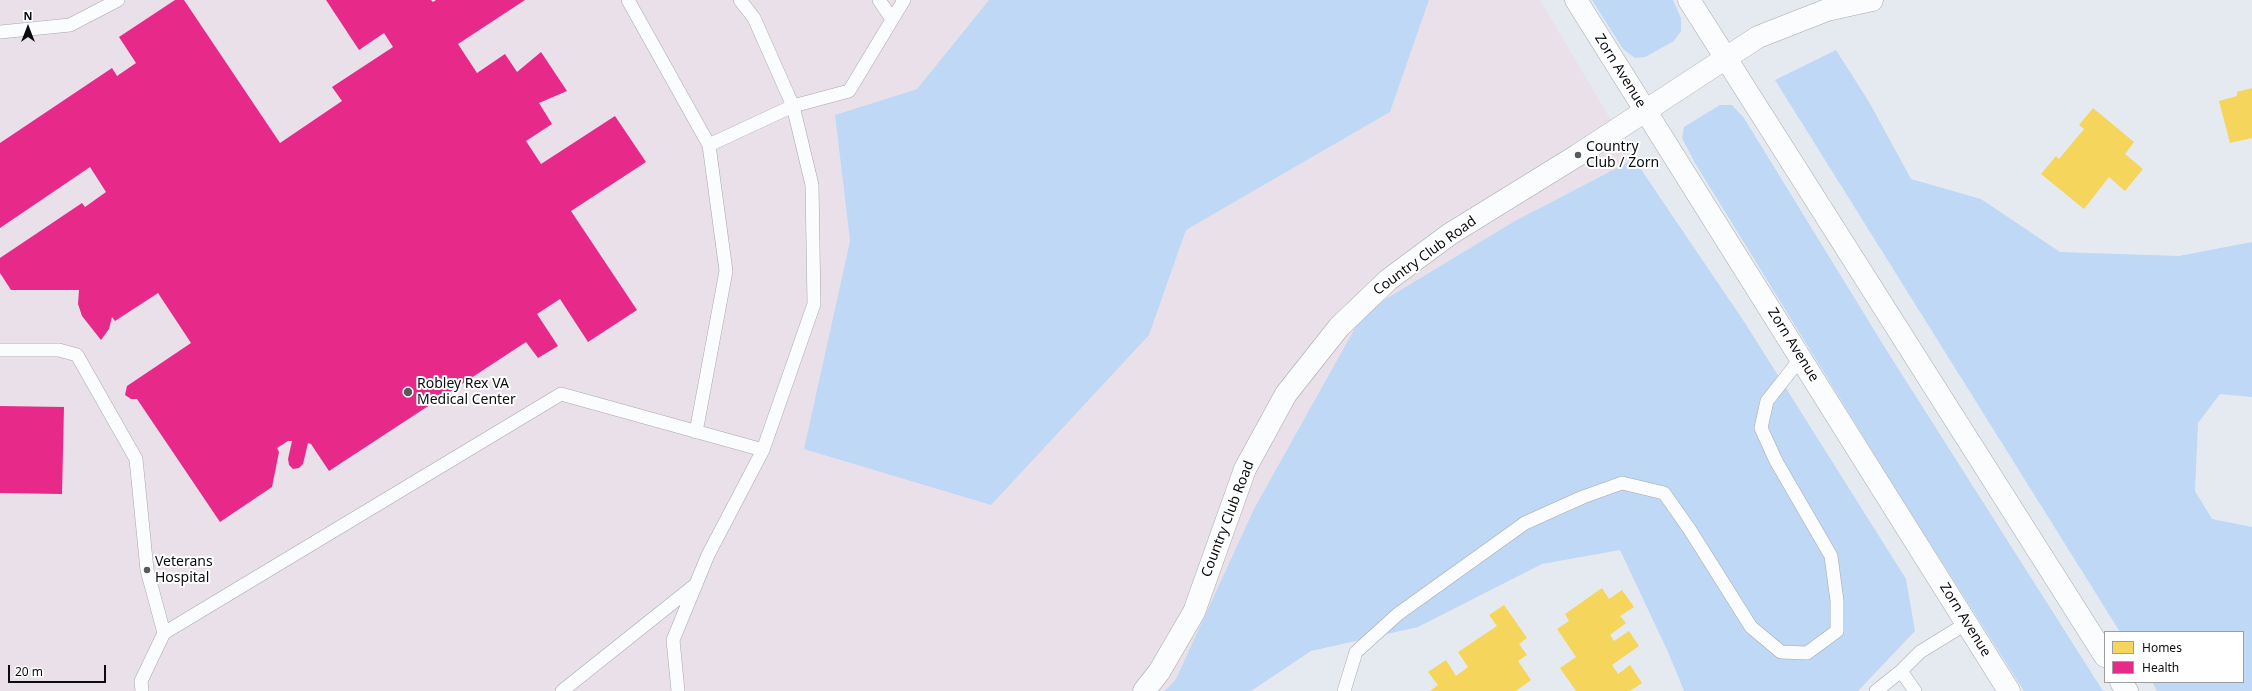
<!DOCTYPE html>
<style>
body{margin:0}
#map{position:relative;width:2252px;height:691px;overflow:hidden;background:#e5eaf0;font-family:"Noto Sans",sans-serif}
canvas{display:block}
.legend{position:absolute;left:2104px;top:631px;width:140px;height:52px;box-sizing:border-box;background:#fff;border:1px solid #9d9e9f;margin:0;padding:5px 7px;list-style:none;font-size:12px;color:#0a0c0f}
.legend li{display:flex;align-items:center;gap:8px;height:20px}
.legend b{width:20px;border:1px solid #9d9e9f}
.north{position:absolute;left:8px;top:8px;width:40px;height:40px;-webkit-text-stroke:3px #fff;paint-order:stroke;rotate:0deg;font-size:11px;font-weight:700;line-height:16px;text-align:center;color:#0a0c0f}
.north::after{content:'';display:block;margin:auto;width:14px;height:18px;background:#0a0c0f;clip-path:polygon(50% 0,100% 100%,50% 72%,0 100%)}
.scale{position:absolute;left:8px;top:665px;width:98px;height:18px;box-sizing:border-box;border:2px solid #0a0c0f;border-top:0;padding-left:5px;font-size:12px;line-height:14px;white-space:nowrap;color:#0a0c0f;-webkit-text-stroke:3px #fff;paint-order:stroke}
</style>
<div id="map">
<canvas width="2252" height="691"></canvas>
<ul class="legend">
<li><b style="height:11px;background:#f6d55c"></b>Homes</li>
<li><b style="height:11px;background:#e7298a"></b>Health</li>
</ul>
<div class="north">N</div>
<div class="scale">20 m</div>
</div>
<script>
const context = document.querySelector('canvas').getContext('2d');
context.lineJoin = 'round';
function paint(path, color) { context.fillStyle = color; context.fill(path, 'evenodd'); }
const poly = rows => new Path2D(rows.map(r => 'M' + r).join(''));
function trace(path, color, width, dash) { context.strokeStyle = color; context.lineWidth = width; context.lineCap = dash ? 'butt' : 'round'; context.setLineDash(dash || []); context.stroke(path); }
function label(font, color, halo, rows, align = 'center') {
  context.font = font + ' "Noto Sans",sans-serif'; context.lineWidth = 4; context.setLineDash([]); context.textBaseline = 'middle'; context.strokeStyle = halo; context.fillStyle = color; for (const [text, x, y, turn = 0] of rows) {
    context.save(); context.translate(x, y); context.rotate((+turn || 0) * Math.PI / 180); context.textAlign = isNaN(turn) ? turn : align; if (halo) context.strokeText(text, 0, 0); context.fillText(text, 0, 0); context.restore();
  }
}
const medical = poly([
 [0,0,989,0,917,89,835,115,850,241,805,449,1149,335,1186,230,1390,112,1429,0,1540,0,1634,159,1515,221,1364,312,1176,679,1165,691,0,691]
]);
const green = poly([
 [989,0,1429,0,1390,112,1186,230,1149,335,991,505,804,449,850,241,835,115,917,89],
 [1592,0,1673,0,1681,18,1681,31,1674,41,1645,57,1635,58,1623,49],
 [1836,50,1869,102,1911,179,1981,199,2060,252,2179,256,2252,242,2252,397,2220,394,2198,423,2195,491,2212,519,2252,527,2252,691,2157,691,2152,682,2243,682,2243,632,2120,632,1775,80],
 [1720,105,1732,105,1744,118,1887,351,2103,691,2024,691,1900,496,1695,163,1682,138,1684,127],
 [1634,159,1745,323,1906,579,1915,631,1858,691,1684,691,1668,652,1620,550,1542,564,1418,627,1311,651,1251,691,1165,691,1176,679,1254,509,1364,312,1515,221]
]);
const homes = poly([
 [2252,88,2252,138,2230,143,2219,101,2237,96,2237,92],
 [2093,108,2134,142,2125,154,2143,169,2125,191,2109,177,2084,209,2041,174,2056,156,2059,159,2084,129,2079,125],
 [1602,588,1609,599,1622,590,1634,607,1620,616,1626,623,1610,635,1614,641,1629,631,1639,646,1612,665,1618,674,1630,665,1642,683,1630,691,1576,691,1560,668,1576,657,1557,629,1569,621,1565,614],
 [1504,605,1527,638,1519,644,1527,655,1518,661,1531,680,1516,691,1430,691,1438,685,1428,672,1446,660,1456,676,1468,667,1458,652,1497,626,1489,615]
]);
const health = poly([
 [175,0,184,0,280,143,342,101,332,87,393,47,384,33,359,50,326,0,431,0,433,2,436,0,525,0,458,44,477,73,505,54,517,72,541,52,567,91,539,103,552,124,526,141,541,164,615,116,646,162,571,211,637,310,588,342,560,299,537,314,558,346,538,358,526,342,329,471,311,444,308,443,303,464,299,468,293,469,289,465,288,459,292,441,288,441,277,448,279,452,272,487,220,522,137,399,131,399,125,395,127,386,191,343,158,293,115,321,112,317,109,329,101,340,82,316,78,304,79,290,11,290,0,273,0,258,82,203,85,207,106,192,90,167,0,228,0,143,112,68,117,76,136,63,119,37],
 [0,406,64,407,62,494,0,493]
]);
const service = poly([
 [628,0,709,145,726,271,696,432],
 [879,0,892,19],
 [0,32,70,25,118,0],
 [709,145,793,106,849,91,904,0],
 [0,350,59,350,77,355,136,459,147,570,164,633],
 [1901,671,1920,652,1967,623],
 [142,691,141,681,164,633,561,394,763,450],
 [562,691,695,585],
 [678,691,673,640,708,555,763,450,814,304,812,185,793,106,754,18,740,0],
 [1344,691,1356,652,1398,614,1525,523,1583,497,1622,483,1664,493,1690,530,1751,627,1781,652,1807,653,1837,631,1837,601,1831,556,1776,461,1761,428,1767,401,1801,358],
 [1876,691,1901,671,1915,691]
]);
const minor = poly([
 [1144,691,1159,672,1194,612,1245,469,1286,394,1339,327,1388,280,1450,234,1578,155,1758,37,1827,10,1872,0]
]);
const secondary = poly([
 [1576,0,2009,691],
 [1689,0,2105,656],
 [2121,682,2127,691]
]);
const markers = [
 [1578,155,4,"#575a5e"],
 [408,392,5,"#575a5e"],
 [147,570,4,"#575a5e"]
];
const streetNames = [
 ["Zorn Avenue",1620,71,58],
 ["Country Club Road",1425,256,-36],
 ["Zorn Avenue",1793,345,58],
 ["Country Club Road",1228,519,-69],
 ["Zorn Avenue",1965,620,58]
];
const poiNames = [
 ["Country",1586,147],
 ["Club / Zorn",1586,163],
 ["Robley Rex VA",417,384],
 ["Medical Center",417,400],
 ["Veterans",155,562],
 ["Hospital",155,578]
];
paint(medical, '#eae0e9');
paint(green, '#bfd8f5');
paint(homes, '#f6d55c');
paint(health, '#e7298a');
trace(service, '#a5a9ad', 14);
trace(minor, '#a5a9ad', 23);
trace(secondary, '#a5a9ad', 23);
trace(service, '#fbfcfd', 13);
trace(minor, '#fbfcfd', 22);
trace(secondary, '#fbfcfd', 22);
for (const [x, y, r, color] of markers) { const dot = new Path2D(); dot.arc(x, y, r, 0, 2 * Math.PI); context.fillStyle = color; context.fill(dot); trace(dot, '#fff', 1.5); }
label('14px', '#0a0c0f', '#fff', streetNames);
label('14px', '#0a0c0f', '#fff', poiNames, 'left');
</script>
